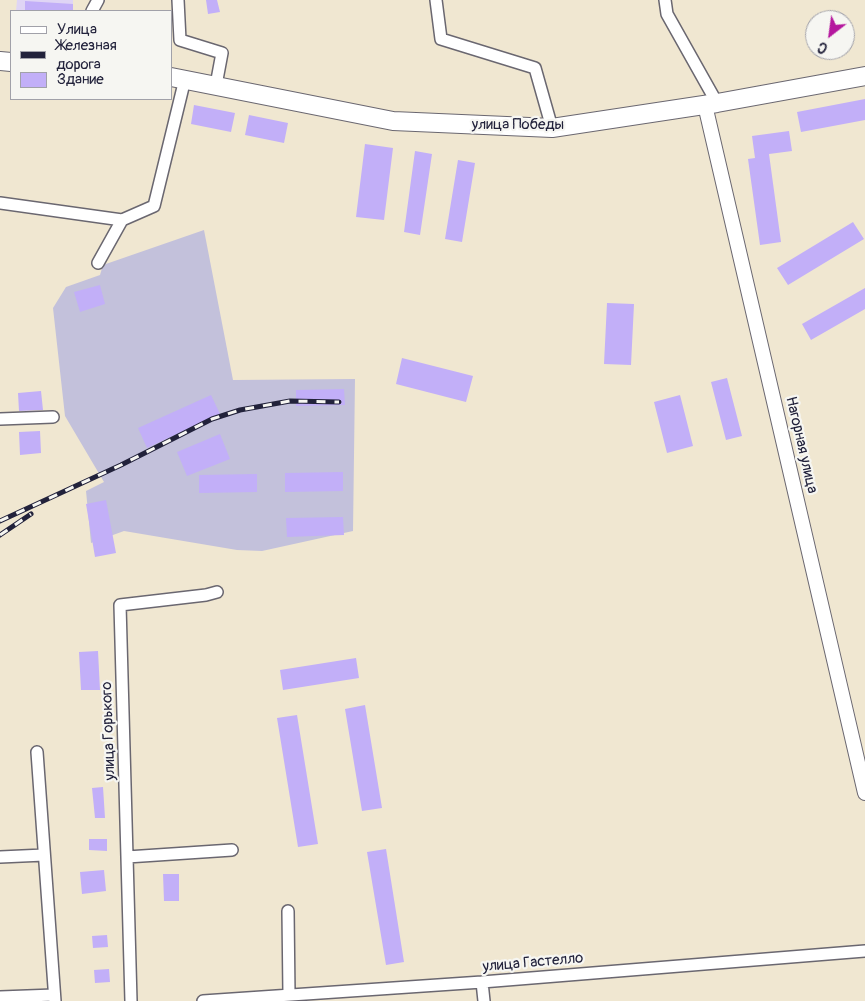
<!DOCTYPE html>
<meta charset="utf-8">
<style>
body{margin:0}
#map{position:relative;width:865px;height:1001px;overflow:hidden;background:#f0e7d1;font-family:Pangolin,sans-serif}
canvas{display:block}
.legend{position:absolute;left:10px;top:10px;width:162px;height:90px;box-sizing:border-box;background:#f6f6f2;border:1px solid #a1a1a9;margin:0;padding:6px 9px;list-style:none;font-size:15px;color:#22223b}
.legend li{display:flex;align-items:center;gap:10px;height:25px}
.legend b{width:25px;border:1px solid #a1a1a9}
.north{position:absolute;left:805px;top:10px;width:50px;height:50px;box-sizing:border-box;background:#f6f6f2;border:1px solid #a1a1a9;border-radius:50%;rotate:210deg;font-size:14px;font-weight:700;line-height:20px;text-align:center;color:#22223b}
.north::after{content:'';display:block;margin:auto;width:18px;height:22px;background:#b5179e;clip-path:polygon(50% 0,100% 100%,50% 72%,0 100%)}
</style>
<div id="map">
<canvas width="865" height="1001"></canvas>
<ul class="legend">
<li><b style="height:6px;background:#fff"></b>Улица</li>
<li><b style="height:6px;background:#22223b"></b>Железная дорога</li>
<li><b style="height:14px;background:#c2aff8"></b>Здание</li>
</ul>
<div class="north">С</div>
</div>
<script>
const context = document.querySelector('canvas').getContext('2d');
context.lineJoin = 'round';
function paint(path, color) { context.fillStyle = color; context.fill(path, 'evenodd'); }
const poly = rows => new Path2D(rows.map(r => 'M' + r).join(''));
function trace(path, color, width, dash) { context.strokeStyle = color; context.lineWidth = width; context.lineCap = dash ? 'butt' : 'round'; context.setLineDash(dash || []); context.stroke(path); }
function label(font, color, halo, rows, align = 'center') {
  context.font = font + ' Pangolin,sans-serif'; context.lineWidth = 4.5; context.setLineDash([]); context.textBaseline = 'middle'; context.strokeStyle = halo; context.fillStyle = color; for (const [text, x, y, turn = 0] of rows) {
    context.save(); context.translate(x, y); context.rotate((+turn || 0) * Math.PI / 180); context.textAlign = isNaN(turn) ? turn : align; if (halo) context.strokeText(text, 0, 0); context.fillText(text, 0, 0); context.restore();
  }
}
const built = poly([
 [17,0,73,0,73,11,16,11]
]);
const industrial = poly([
 [204,230,233,380,355,379,353,531,262,551,237,550,124,531,91,543,86,491,104,482,65,416,53,308,66,287,100,275,103,265]
]);
const building = poly([
 [206,0,217,0,220,12,208,14],
 [25,1,73,4,73,11,25,11],
 [865,99,865,120,801,132,797,112],
 [194,105,235,113,231,132,191,124],
 [249,115,288,123,284,143,245,135],
 [789,131,792,151,769,154,781,242,760,245,748,159,755,158,752,136],
 [365,144,393,148,384,220,356,217],
 [415,151,432,154,420,235,404,232],
 [458,160,475,163,462,242,445,239],
 [853,222,864,239,788,285,777,268],
 [100,285,105,304,80,312,74,292],
 [865,288,865,309,811,340,802,324],
 [607,303,634,304,631,365,604,364],
 [402,358,473,376,466,402,396,384],
 [727,378,742,436,726,440,711,382],
 [344,389,345,405,296,406,296,390],
 [41,391,43,410,19,411,18,393],
 [211,395,220,414,147,448,138,428],
 [680,395,693,446,667,453,654,402],
 [40,431,41,453,20,455,19,432],
 [220,434,230,459,187,476,177,452],
 [343,472,343,491,285,492,285,473],
 [257,474,257,492,199,493,199,475],
 [106,500,116,553,95,557,86,504],
 [343,517,344,535,287,537,286,518],
 [98,651,100,690,81,690,79,652],
 [356,658,359,678,283,690,280,670],
 [365,705,382,808,362,811,345,709],
 [297,715,318,844,298,847,277,718],
 [103,787,105,818,95,818,92,788],
 [89,839,107,839,107,851,89,850],
 [386,849,404,962,386,965,367,852],
 [104,870,106,891,82,894,80,872],
 [163,874,179,874,179,901,164,901],
 [107,935,108,947,93,948,92,936],
 [109,969,110,982,95,983,94,970]
]);
const minor = poly([
 [178,0,180,40,222,53,216,85],
 [436,0,441,39,535,68,552,128],
 [665,0,667,14,717,103],
 [92,11,98,0],
 [0,203,122,220],
 [98,263,122,220,154,206,185,79],
 [0,419,53,417],
 [37,752,55,1001],
 [0,857,44,855],
 [127,857,232,850],
 [288,911,289,995],
 [482,982,484,1001],
 [0,997,54,995],
 [131,1001,120,605,206,595,217,592],
 [203,1001,482,982,865,951]
]);
const tertiary = poly([
 [705,105,865,793]
]);
const primary = poly([
 [0,61,11,62],
 [171,77,393,121,552,128,717,103,865,76]
]);
const rail = poly([
 [0,521,121,465,212,419,240,410,290,401,339,402],
 [0,535,31,514]
]);
const streetNames = [
 ["улица Победы",518,125],
 ["Нагорная улица",801,445,77],
 ["улица Горького",109,731,-92],
 ["улица Гастелло",533,963,-5]
];
paint(built, '#dfd5f5');
paint(industrial, '#c3c1db');
paint(building, '#c2aff8');
trace(minor, '#6a6770', 14);
trace(tertiary, '#6a6770', 16);
trace(primary, '#6a6770', 20);
trace(minor, '#fff', 11);
trace(tertiary, '#fff', 14);
trace(primary, '#fff', 18);
trace(rail, '#22223b', 5);
trace(rail, '#f6f6f2', 3, [9]);
label('15px', '#22223b', '#f6f6f2', streetNames);
</script>
